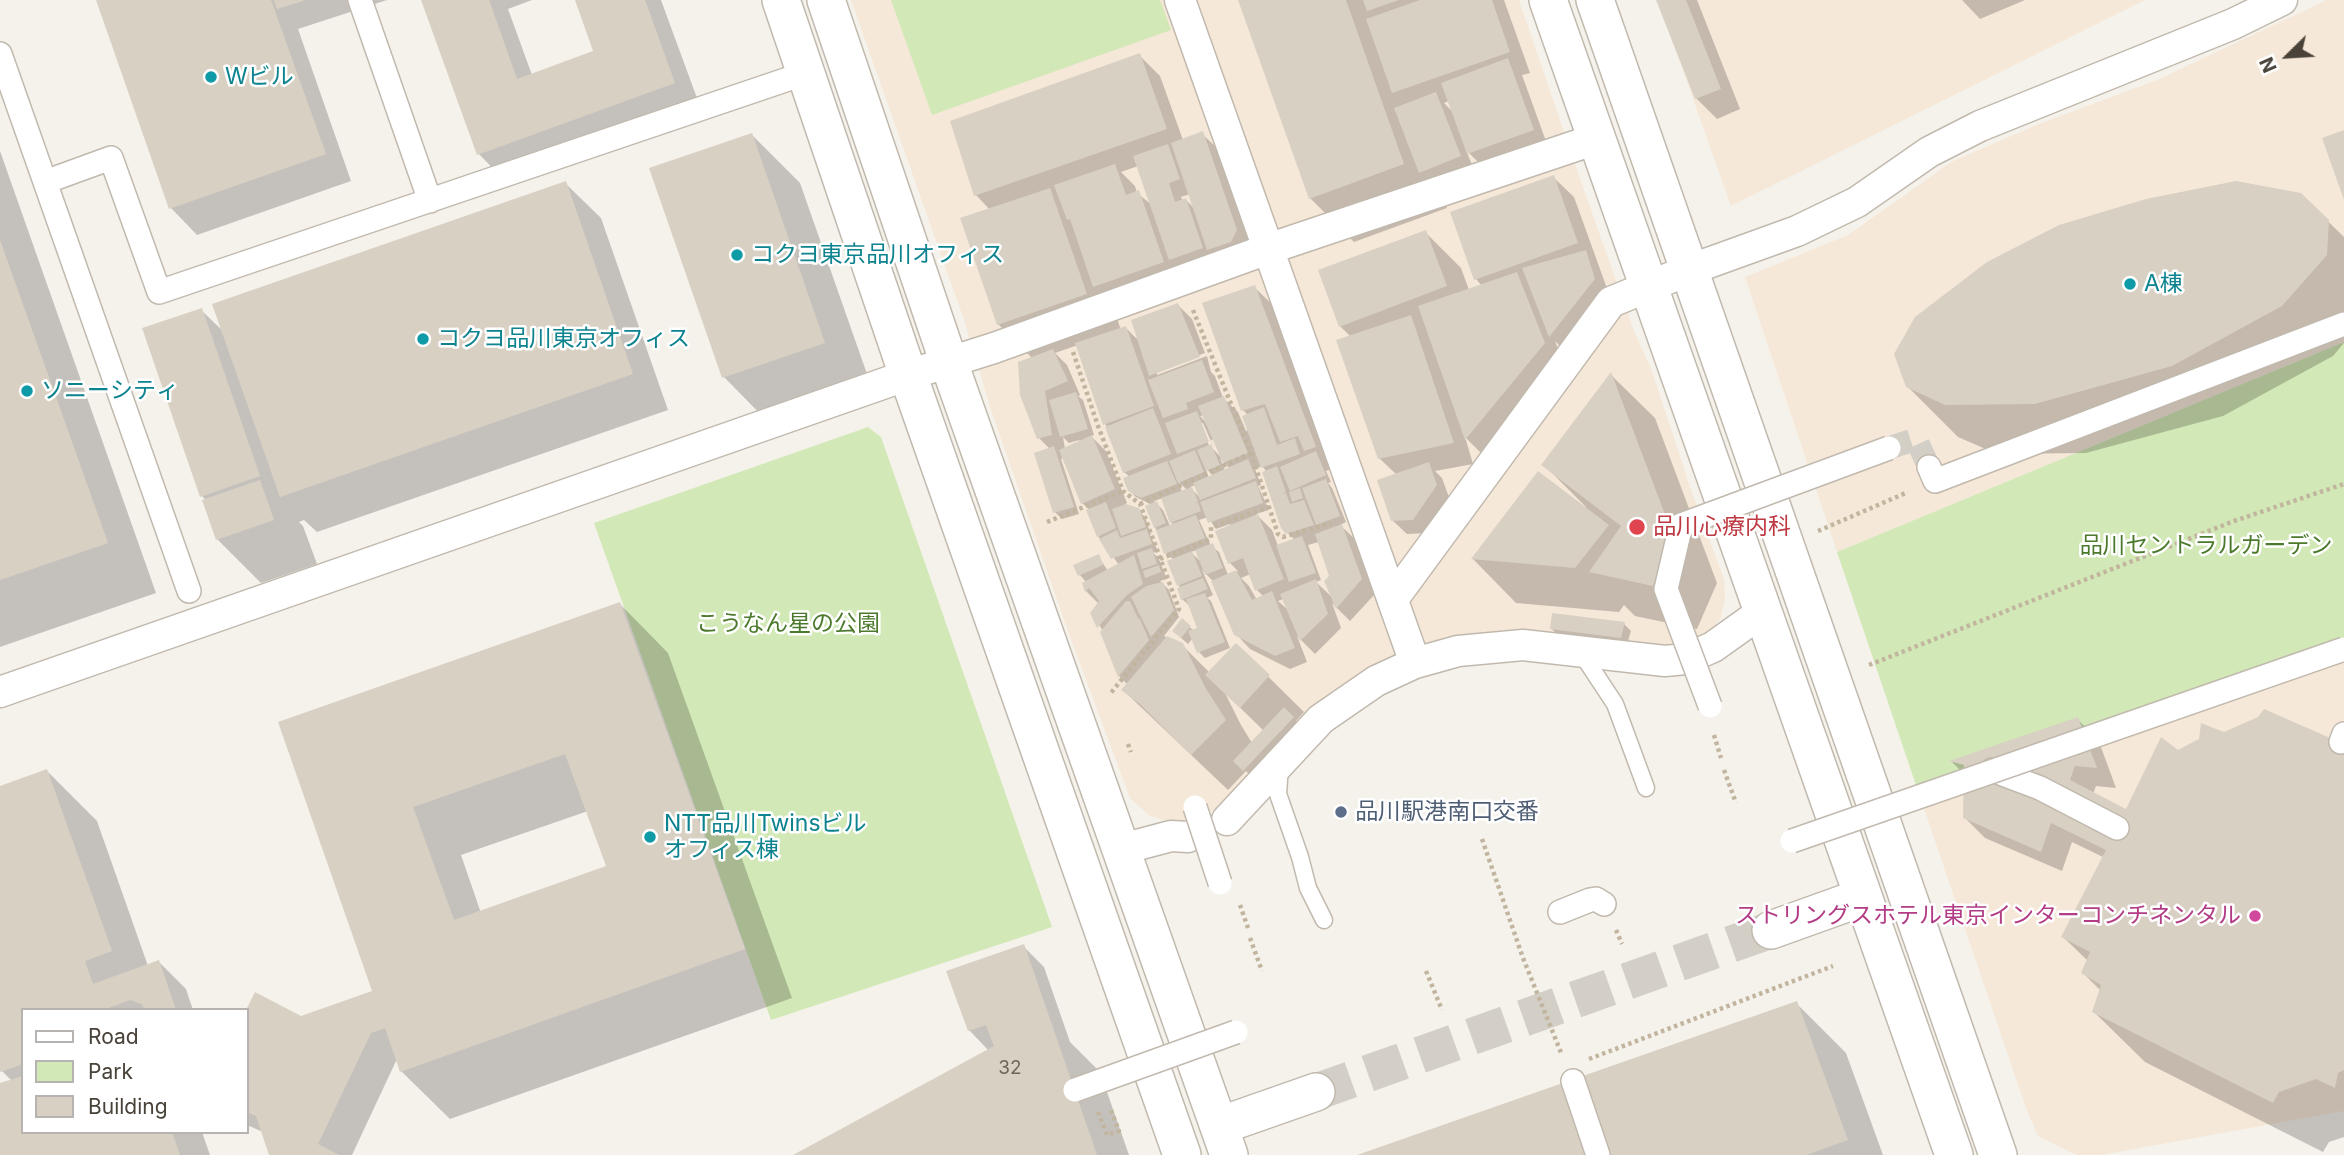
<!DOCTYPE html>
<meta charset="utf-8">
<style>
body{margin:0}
#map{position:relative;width:2344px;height:1155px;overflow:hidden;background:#f5f2eb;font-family:Inter,sans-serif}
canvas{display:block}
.legend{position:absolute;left:21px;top:1008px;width:228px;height:126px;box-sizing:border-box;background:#fff;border:2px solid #b6b3b0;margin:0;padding:9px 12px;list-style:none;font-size:21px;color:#494239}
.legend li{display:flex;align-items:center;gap:14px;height:35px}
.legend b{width:35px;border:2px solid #b6b3b0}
.north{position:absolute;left:2253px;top:21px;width:70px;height:70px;-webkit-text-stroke:5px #fff;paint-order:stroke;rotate:246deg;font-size:19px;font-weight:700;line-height:28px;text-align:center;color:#494239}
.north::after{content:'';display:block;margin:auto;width:24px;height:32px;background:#494239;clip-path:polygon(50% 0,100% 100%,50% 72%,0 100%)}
</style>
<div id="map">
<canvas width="2344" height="1155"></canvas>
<ul class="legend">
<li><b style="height:9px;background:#fff"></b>Road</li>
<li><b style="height:19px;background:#d2e8b6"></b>Park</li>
<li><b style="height:19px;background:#d9d0c4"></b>Building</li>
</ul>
<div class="north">N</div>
</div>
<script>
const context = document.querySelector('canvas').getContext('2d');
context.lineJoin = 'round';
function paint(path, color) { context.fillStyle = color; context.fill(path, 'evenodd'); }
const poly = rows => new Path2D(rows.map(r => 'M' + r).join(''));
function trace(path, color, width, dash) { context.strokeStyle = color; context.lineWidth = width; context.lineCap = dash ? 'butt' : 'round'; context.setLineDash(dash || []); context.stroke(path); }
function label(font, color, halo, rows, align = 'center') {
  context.font = font + ' Inter,"Noto Sans JP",sans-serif'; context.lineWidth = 5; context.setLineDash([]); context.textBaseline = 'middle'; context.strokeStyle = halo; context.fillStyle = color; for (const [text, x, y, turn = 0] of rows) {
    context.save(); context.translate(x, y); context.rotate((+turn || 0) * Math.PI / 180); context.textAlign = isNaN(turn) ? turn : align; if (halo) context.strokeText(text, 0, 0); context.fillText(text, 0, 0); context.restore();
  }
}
const commercial = poly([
 [851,0,1519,0,1579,176,1634,331,1652,371,1692,493,1724,579,1725,599,1721,617,1710,632,1669,649,1471,638,1281,742,1217,809,1184,821,1173,823,1150,816,1130,798,1069,634,991,410,964,320],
 [1658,0,2145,0,1731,206],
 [2327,0,2344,0,2344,342,1837,552,1745,277,1848,235,1953,161,2039,124,2157,80],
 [2344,640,2344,1111,2101,1155,2077,1155,2038,1136,2026,1108,1919,794]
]);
const green = poly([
 [891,0,1160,0,1171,30,932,115],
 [2344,342,2344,640,1919,794,1837,552],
 [868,427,881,437,1052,927,771,1020,594,523]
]);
const shadow = poly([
 [98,0,387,0,298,29,351,181,197,235,171,208],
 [423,0,532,0,508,9,532,75,596,52,577,0,661,0,701,109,505,181,479,154],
 [1239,0,1504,0,1530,73,1522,75,1547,144,1483,167,1466,150,1474,170,1438,184,1447,208,1354,242,1310,198],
 [1449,101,1454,113,1444,103],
 [1658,0,1697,0,1740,109,1717,119,1696,98],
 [1962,0,2025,0,1980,19],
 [1139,55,1160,76,1183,140,1202,134,1216,147,1250,245,1223,263,1213,253,1216,262,1113,307,1121,330,1126,328,1141,343,1178,305,1192,319,1205,353,1157,371,1157,375,1207,356,1211,372,1215,376,1223,398,1238,412,1246,431,1249,430,1248,415,1243,410,1254,287,1275,307,1336,467,1326,471,1331,482,1328,483,1332,488,1346,522,1340,525,1356,540,1375,594,1350,621,1332,603,1341,628,1315,654,1297,636,1307,662,1290,669,1250,649,1236,634,1214,582,1202,570,1213,595,1207,598,1211,601,1230,648,1205,658,1199,652,1193,638,1188,644,1180,637,1182,620,1194,631,1199,629,1189,605,1182,599,1174,560,1166,553,1155,527,1152,505,1136,497,1129,490,1130,477,1124,472,1108,428,1105,424,1078,345,1055,353,1067,365,1080,395,1078,396,1083,400,1094,435,1091,436,1106,451,1127,503,1124,505,1138,510,1145,517,1151,534,1150,535,1158,551,1153,553,1158,557,1167,579,1160,581,1169,590,1179,617,1164,636,1182,645,1210,673,1236,645,1304,712,1296,721,1299,725,1251,776,1246,771,1228,790,1123,690,1128,685,1119,676,1103,631,1092,613,1099,604,1086,591,1084,584,1087,583,1080,575,1098,556,1108,571,1119,565,1098,536,1090,510,1082,503,1064,458,1061,459,1079,514,1062,519,1055,512,1036,454,1050,449,1039,438,1033,359,998,324,990,210,976,195],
 [1138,166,1152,205,1137,193,1135,186,1121,172],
 [1190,194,1196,210,1186,200,1183,201,1181,197],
 [1204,415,1208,425,1200,416],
 [1199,423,1203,423,1214,448,1211,440,1214,439,1222,458,1213,449,1211,450],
 [1063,437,1069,443,1079,440,1080,442,1065,449],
 [1220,458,1230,469,1225,471],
 [1262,466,1267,472,1288,533,1295,540,1278,546,1272,530,1256,514,1269,510,1258,486,1261,485,1255,469],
 [1205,467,1213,476,1209,478],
 [1178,481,1187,490,1182,492],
 [1196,485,1200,498,1190,487],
 [1163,498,1169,520,1174,525,1170,526,1163,510,1154,501],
 [1208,517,1216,529,1230,524,1231,527,1230,563,1238,571,1228,575,1219,552,1211,546,1199,520],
 [1319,542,1331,577,1334,599,1316,582,1321,580,1308,545],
 [1197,550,1202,563,1191,552],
 [1251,574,1257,590,1264,597,1257,600,1249,586,1241,578],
 [1283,599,1288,610,1278,601],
 [1225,693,1264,731,1252,743,1241,725],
 [752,135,800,183,873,391,772,426,724,377],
 [0,151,156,593,0,647],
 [1553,177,1574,197,1609,294,1564,350,1555,341,1564,365,1487,459,1465,437,1473,464,1435,471,1442,478,1450,500,1427,533,1407,534,1392,520,1397,475,1379,458,1351,337,1340,326,1425,232,1461,268,1469,290,1482,286,1476,279],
 [565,183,601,218,668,410,317,532,304,520,299,522,303,526,317,564,261,583,217,539,206,500,202,496,201,310,224,332],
 [2300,194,2344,237,2344,343,2333,356,2223,416,2086,453,1997,454,1958,437,1907,386],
 [1611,375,1655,418,1717,583,1697,629,1635,616,1624,605,1619,612,1516,603,1473,559,1538,473,1585,509,1586,507,1544,465],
 [620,604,668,653,792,998,450,1119,401,1071,397,1059,352,1155,271,1155,263,1132,247,1125,247,1012,301,1018,374,992,280,723],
 [588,811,608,867,481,913,461,855],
 [1624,624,1631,631,1627,644,1558,635,1552,629],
 [2077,719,2098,739,2116,788,2096,786,2093,794,2126,811,2178,752,2224,734,2344,746,2344,1137,2329,1142,2323,1152,2145,1062,2094,1012,2101,991,2083,973,2088,961,2063,937,2103,857,2072,842,2062,871,1985,838,1964,817,1966,776,1952,762],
 [47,771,97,821,148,966,159,962,186,989,193,1010,23,1010,23,1132,202,1132,210,1155,0,1155,0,1085,12,1081,2,1071,0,1065,0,787],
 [1023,946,1044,967,1070,1042,1100,1072,1129,1155,797,1155,989,1051,969,1030],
 [1796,1003,1846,1053,1883,1155,1362,1155]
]);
const building = poly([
 [96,0,271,0,326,154,169,209],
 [274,0,303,0,303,1,277,9],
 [421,0,489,0,517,79,593,51,575,0,645,0,675,83,477,155],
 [1238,0,1346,0,1404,164,1309,199],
 [1363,0,1399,0,1367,11],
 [1420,0,1492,0,1510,52,1392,93,1366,19],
 [1656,0,1686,0,1721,89,1695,99],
 [1140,53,1167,129,974,196,950,121],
 [1508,58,1534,130,1467,154,1441,83],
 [1436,92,1461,156,1419,173,1394,108],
 [2344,130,2344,200,2322,138],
 [1203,131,1237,230,1231,242,1207,250,1171,143],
 [752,133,825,343,722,378,649,168],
 [1168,144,1180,179,1169,183,1175,202,1186,198,1203,248,1169,260,1133,156],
 [1115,164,1126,195,1139,190,1164,262,1093,287,1070,219,1067,220,1054,185],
 [1554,175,1578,243,1474,280,1450,212],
 [566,181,633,374,280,497,212,304],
 [2236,181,2301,193,2329,220,2327,255,2282,306,2172,366,2035,404,1945,405,1906,387,1894,354,1915,317,1987,262,2059,225,2146,199],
 [1050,188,1087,294,997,325,960,218],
 [1426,230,1447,286,1339,327,1318,270],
 [0,240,108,543,0,580],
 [1586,250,1595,279,1549,337,1522,268],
 [1517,272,1545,343,1465,440,1418,306],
 [1255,285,1316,447,1304,451,1298,436,1280,442,1265,404,1241,411,1202,303],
 [1178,303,1200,357,1149,376,1131,320],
 [202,308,260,476,200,497,142,328],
 [1411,315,1454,443,1378,459,1336,340],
 [1126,326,1154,406,1103,425,1075,343],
 [1053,349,1068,381,1045,391,1052,435,1037,439,1020,395,1018,362],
 [1202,360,1214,392,1186,403,1188,409,1163,418,1148,380],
 [1611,372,1674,538,1653,586,1589,572,1621,526,1541,465],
 [1076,392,1088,429,1060,437,1049,400],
 [1224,396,1248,453,1223,463,1198,406],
 [1264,407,1277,445,1295,438,1300,454,1261,468,1242,416],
 [1153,408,1171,454,1123,473,1105,427],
 [1197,411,1209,442,1177,454,1165,423],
 [1092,435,1115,489,1081,504,1059,450],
 [1211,444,1220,465,1206,471,1197,450],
 [1054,446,1074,507,1053,513,1034,453],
 [1195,450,1204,472,1178,483,1169,461],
 [1316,451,1326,475,1290,491,1280,467],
 [1248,459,1256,478,1200,500,1193,483],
 [1167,461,1177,484,1141,498,1128,491,1123,478],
 [1429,462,1437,485,1413,520,1391,521,1377,480],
 [1277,466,1286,492,1282,494,1286,493,1290,504,1304,500,1314,525,1286,534,1281,528,1262,472],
 [1538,471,1609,525,1575,568,1471,559],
 [1326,479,1340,516,1316,525,1302,488],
 [260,480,274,520,216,540,202,500],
 [1256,481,1263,503,1208,523,1200,502],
 [1192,487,1198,501,1194,504,1198,502,1201,511,1170,523,1161,498],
 [1300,488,1303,498,1292,502,1289,492],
 [1157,501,1166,523,1154,528,1145,506],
 [1106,502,1116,528,1097,537,1086,510],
 [1126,504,1139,508,1146,527,1121,536,1112,509],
 [1258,514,1284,579,1255,591,1243,558,1228,564,1215,531],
 [1196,515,1205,538,1164,554,1156,530],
 [1342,524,1362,579,1336,609,1324,581,1329,576,1315,534],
 [1147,529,1152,544,1111,559,1099,539,1117,530,1120,538],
 [1302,536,1316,573,1289,582,1276,545],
 [1213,543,1223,568,1205,575,1195,550],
 [1152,548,1157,564,1142,569,1137,553],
 [1192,551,1202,576,1177,586,1167,561],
 [1099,554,1103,565,1078,576,1073,565],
 [1134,555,1143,584,1127,595,1097,628,1090,613,1099,601,1089,588,1085,592,1082,583],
 [1159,565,1161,572,1145,578,1143,571],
 [1236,570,1252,600,1272,591,1295,648,1275,656,1234,635,1211,581],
 [1203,578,1208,589,1181,600,1177,588],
 [1316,579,1328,614,1300,641,1280,594],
 [1163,582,1174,610,1151,637,1131,597,1146,586],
 [1205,593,1225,642,1197,653,1188,631,1197,628,1186,599],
 [1126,601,1130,601,1138,618,1140,619,1149,640,1118,677,1100,632],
 [620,602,745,949,400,1072,385,1028,371,1033,318,1144,339,1155,269,1155,256,1116,247,1112,246,1010,255,992,301,1016,372,991,278,722],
 [565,754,606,866,454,920,413,807],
 [1552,613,1625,622,1621,638,1550,629],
 [1182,618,1191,626,1181,638,1172,631],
 [1167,636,1183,643,1205,687,1226,720,1191,755,1140,704,1121,690],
 [1236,643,1270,675,1240,708,1205,675],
 [1284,707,1294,717,1243,771,1233,761],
 [2264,709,2344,744,2344,1070,2338,1073,2335,1088,2316,1079,2279,1092,2273,1103,2092,1012,2101,985,2081,973,2090,952,2061,937,2106,850,2051,823,2041,852,1963,818,1964,765,1949,761,2078,717,2097,768,2075,766,2070,780,2126,809,2161,737,2178,750,2199,739,2201,723,2224,732,2258,717],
 [47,769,112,951,85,961,93,984,159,960,176,1010,145,1010,142,1004,130,1000,103,1010,23,1010,23,1064,0,1072,0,786],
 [1024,944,1097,1155,793,1155,994,1046,986,1025,968,1031,946,971],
 [1797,1001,1848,1140,1806,1155,1357,1155],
 [23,1076,23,1132,172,1132,180,1155,0,1155,0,1083]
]);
const pedestrianTunnel = poly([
 [1889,448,1916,439,1929,467]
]);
const tertiaryTunnel = poly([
 [1316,1092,1771,930]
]);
const path = poly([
 [1193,310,1251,453,1278,534,1283,537,1331,523],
 [1073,352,1098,426,1123,491,1140,504,1179,609,1110,694],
 [1140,504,1251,453],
 [1047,522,1123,491],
 [1818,531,1908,492],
 [1160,559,1211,539,1211,527,1269,507],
 [1869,665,2234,521,2344,484],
 [1714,735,1721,758],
 [1128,744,1131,752],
 [1724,770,1736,803],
 [1482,839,1523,958,1562,1055],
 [1240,905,1248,928],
 [1616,930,1622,944],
 [1250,938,1262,971],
 [1426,971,1442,1010],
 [1589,1059,1833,966],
 [1098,1112,1107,1135,1119,1131,1110,1108]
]);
const service = poly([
 [1580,651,1615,704,1646,788],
 [1280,766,1278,794,1300,857,1308,888,1324,920]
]);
const pedestrian = poly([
 [360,0,430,201],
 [0,54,189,591],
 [45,182,111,158,159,292,806,73],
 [1929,467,1935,481,2344,324],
 [2341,742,2344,734],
 [1992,770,2040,788,2117,828],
 [1560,912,1590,900,1596,899,1604,904],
 [1573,1081,1598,1155]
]);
const minor = poly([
 [1180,0,1415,663],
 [1393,599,1611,302,1689,270,1797,231,1857,202,1929,152,1980,126,2233,24,2282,0],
 [0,692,908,375,994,348,1268,249,1596,139],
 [1227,820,1321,719,1376,681,1415,663,1458,651,1523,645,1665,661,1686,659,1713,647,1762,612],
 [1122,849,1171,836,1188,837]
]);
const tertiary = poly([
 [781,0,908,375,1182,1155],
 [826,0,949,363,1229,1155],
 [1548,0,1954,1155],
 [1595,0,1998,1155],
 [1771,930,1863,897],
 [1219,1126,1316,1092]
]);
const pedestrianBridge = poly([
 [1710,706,1666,589,1681,525,1889,448],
 [1195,807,1220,883],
 [1792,841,2344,649],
 [1075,1090,1236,1032]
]);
const markers = [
 [211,77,7,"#0f9aa8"],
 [737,255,7,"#0f9aa8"],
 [2130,284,7,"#0f9aa8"],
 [423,339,7,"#0f9aa8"],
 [27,391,7,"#0f9aa8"],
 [1637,527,9,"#e0444e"],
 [1341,812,7,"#5c6f8a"],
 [650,837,7,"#0f9aa8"],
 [2255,916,7,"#d1479c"]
];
const numberNames = [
 ["32",1010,1068]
];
const cultureNames = [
 ["Wビル",225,77],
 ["コクヨ東京品川オフィス",751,255],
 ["A棟",2144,284],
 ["コクヨ品川東京オフィス",437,339],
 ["ソニーシティ",41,391],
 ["NTT品川Twinsビル",664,824],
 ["オフィス棟",664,850]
];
const healthNames = [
 ["品川心療内科",1653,527]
];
const parkNames = [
 ["品川セントラルガーデン",2206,546],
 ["こうなん星の公園",788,624]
];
const serviceNames = [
 ["品川駅港南口交番",1355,812]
];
const hotelNames = [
 ["ストリングスホテル東京インターコンチネンタル",2241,916]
];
paint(commercial, '#f5e8d8');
paint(green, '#d2e8b6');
paint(shadow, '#0003');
paint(building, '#d9d0c4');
trace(pedestrianTunnel, '#d3cfc7', 23, [23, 11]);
trace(tertiaryTunnel, '#d3cfc7', 37, [37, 18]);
trace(service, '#c1b9ae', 19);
trace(pedestrian, '#c1b9ae', 26);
trace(minor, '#c1b9ae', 33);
trace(tertiary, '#c1b9ae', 40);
trace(path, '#c2b59f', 4.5, [3.5, 3.5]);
trace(service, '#fff', 16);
trace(pedestrian, '#fff', 23);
trace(minor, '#fff', 30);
trace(tertiary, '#fff', 37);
trace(pedestrianBridge, '#c1b9ae', 26, []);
trace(pedestrianBridge, '#fff', 23);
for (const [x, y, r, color] of markers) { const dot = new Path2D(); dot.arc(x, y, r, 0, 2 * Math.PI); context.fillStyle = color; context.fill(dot); trace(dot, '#fff', 2.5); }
label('19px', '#6d665c', null, numberNames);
label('23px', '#0d838f', '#fff', cultureNames, 'left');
label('23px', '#be3a42', '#fff', healthNames, 'left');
label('23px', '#4c7a2d', '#fff', parkNames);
label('23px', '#4e5e75', '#fff', serviceNames, 'left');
label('23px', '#b23c85', '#fff', hotelNames, 'right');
</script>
